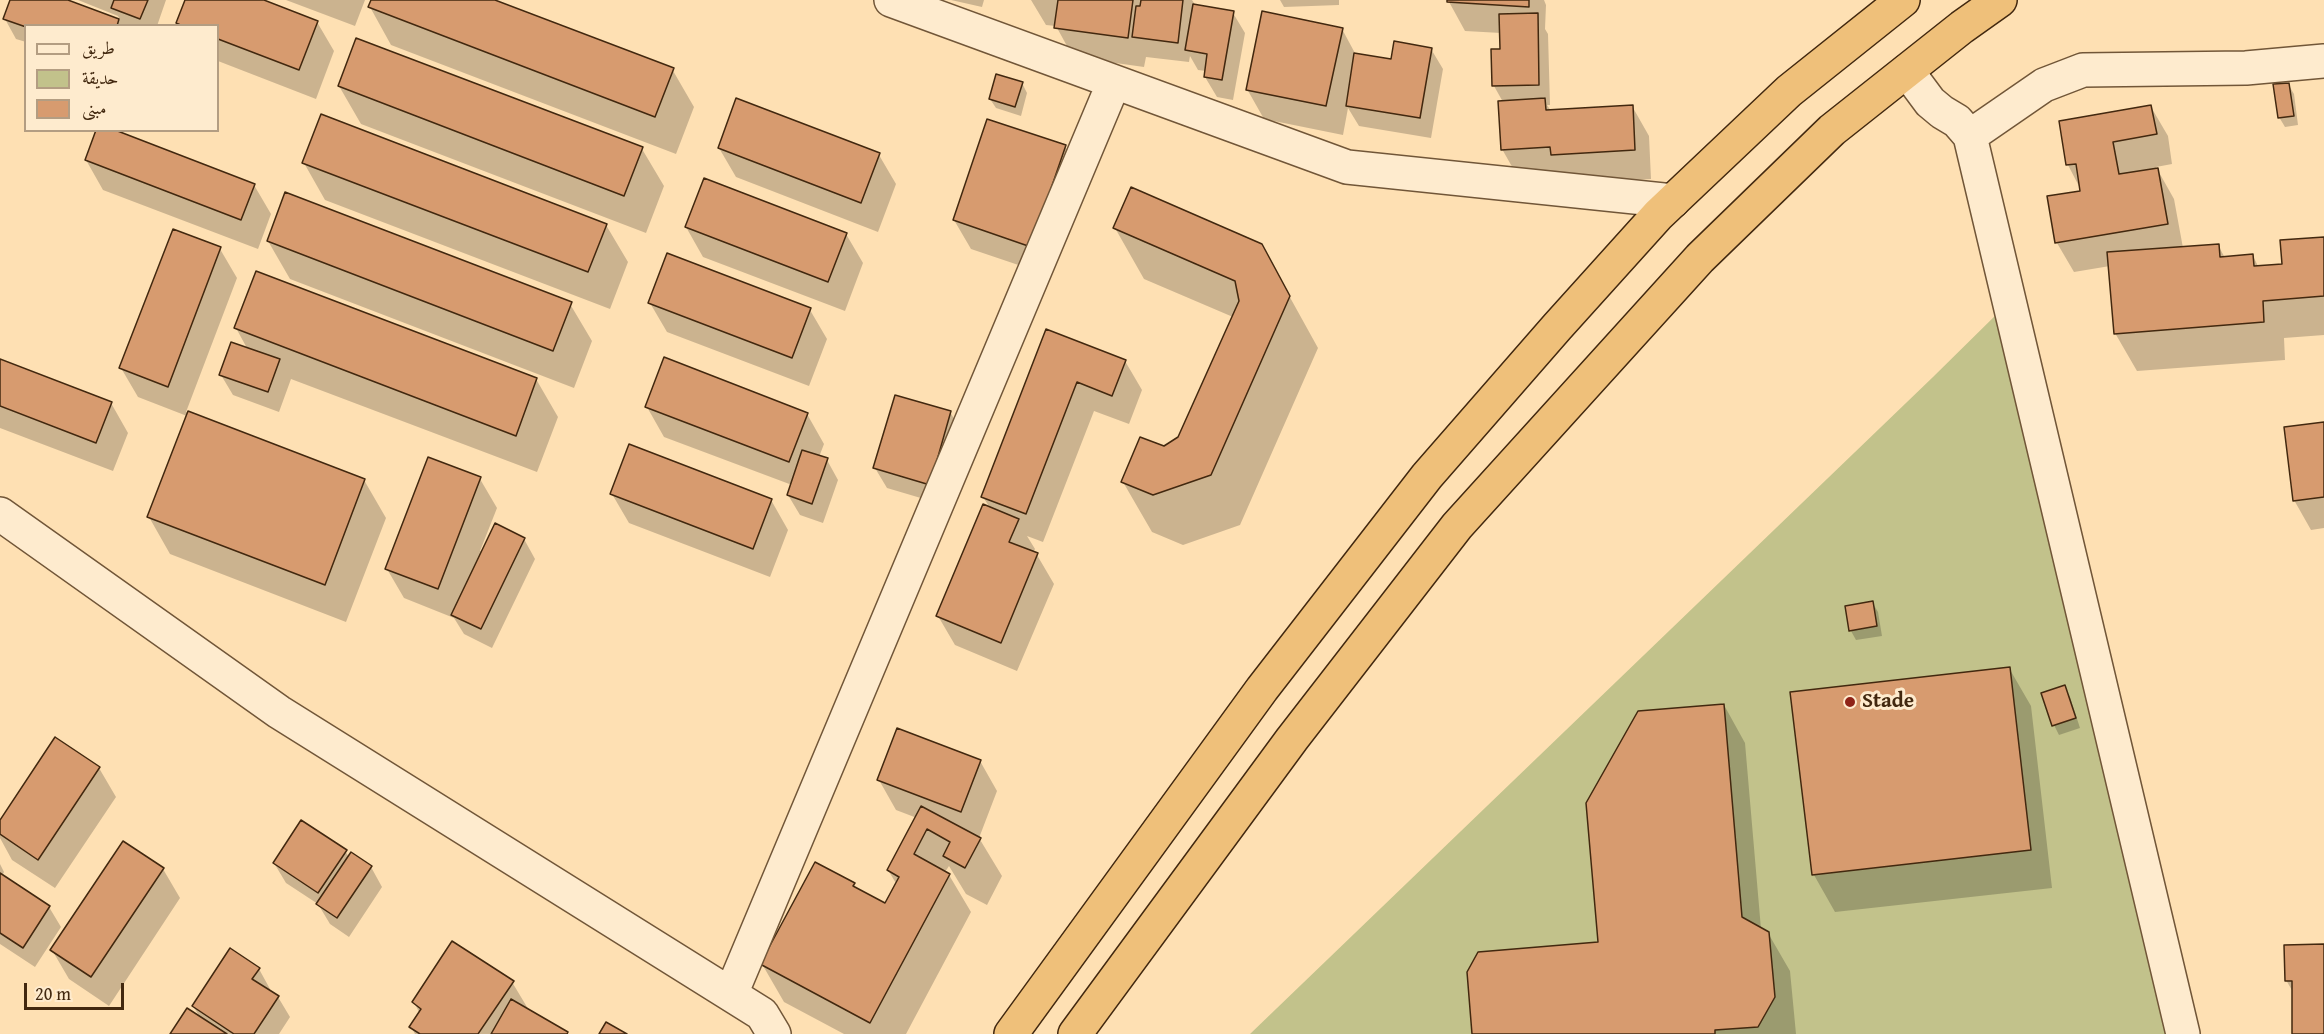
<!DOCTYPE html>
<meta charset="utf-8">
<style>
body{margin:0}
#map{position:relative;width:2324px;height:1034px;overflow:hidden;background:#fee0b3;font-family:"Gentium Book Plus",Amiri,serif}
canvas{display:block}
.legend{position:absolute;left:24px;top:24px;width:195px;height:108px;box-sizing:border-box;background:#feebce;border:2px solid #b39d82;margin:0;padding:8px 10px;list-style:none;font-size:18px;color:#42280f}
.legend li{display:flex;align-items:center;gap:12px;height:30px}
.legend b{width:30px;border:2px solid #b39d82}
.scale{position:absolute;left:24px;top:983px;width:100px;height:27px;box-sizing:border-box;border:3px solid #42280f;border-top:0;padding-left:8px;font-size:18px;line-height:21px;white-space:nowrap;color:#42280f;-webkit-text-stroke:4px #feebce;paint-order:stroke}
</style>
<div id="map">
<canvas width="2324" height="1034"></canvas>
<ul class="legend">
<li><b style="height:8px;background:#feebce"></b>طريق</li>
<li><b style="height:16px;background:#c2c28b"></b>حديقة</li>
<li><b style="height:16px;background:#d79b6f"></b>مبنى</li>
</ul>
<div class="scale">20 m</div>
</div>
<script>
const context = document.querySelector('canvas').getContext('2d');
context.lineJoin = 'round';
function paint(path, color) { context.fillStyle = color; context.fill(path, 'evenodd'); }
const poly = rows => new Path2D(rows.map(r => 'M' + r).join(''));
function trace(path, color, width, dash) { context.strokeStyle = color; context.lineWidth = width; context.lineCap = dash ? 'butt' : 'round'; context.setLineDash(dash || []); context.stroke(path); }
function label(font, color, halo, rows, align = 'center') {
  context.font = font + ' "Gentium Book Plus",serif'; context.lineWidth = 6; context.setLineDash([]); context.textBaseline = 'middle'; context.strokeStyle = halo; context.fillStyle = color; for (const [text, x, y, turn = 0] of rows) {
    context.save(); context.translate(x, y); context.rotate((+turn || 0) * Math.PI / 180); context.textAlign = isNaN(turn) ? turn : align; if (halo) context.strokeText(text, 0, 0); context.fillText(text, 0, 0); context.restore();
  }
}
const green = poly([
 [2002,309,2184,1034,1250,1034,1933,377]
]);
const shadow = poly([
 [11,0,63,0,120,20,118,16,78,0,166,0,157,26,26,26,26,42,16,39,5,19],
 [186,0,259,0,317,22,334,51,316,99,218,61,218,26,179,26,177,23],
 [286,0,365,0,355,26],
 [372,0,491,0,672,69,694,107,676,154,391,45,370,7],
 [951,0,984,0,982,7],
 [1031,0,1192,0,1196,6,1233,13,1245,33,1233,100,1217,97,1205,77,1206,71,1198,70,1190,56,1189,62,1146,57,1144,67,1073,57,1056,26,1046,25],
 [1280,0,1339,0,1339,5,1284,7],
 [1448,0,1544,0,1546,5,1545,29,1548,34,1550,105,1547,105,1551,111,1632,106,1649,136,1651,179,1569,184,1519,179,1502,149,1503,102,1494,86,1493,51,1502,51,1501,33,1465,31],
 [1342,29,1356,55,1392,60,1431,49,1443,69,1431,138,1359,126,1348,108,1343,135,1264,119,1247,89],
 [1022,83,1027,93,1021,116,996,108,990,99],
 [2288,84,2294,94,2298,125,2285,127,2279,117],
 [339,86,642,149,664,186,646,233,361,124],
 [2151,107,2168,136,2172,164,2156,167,2174,199,2183,248,2218,245,2225,258,2253,256,2259,268,2283,266,2324,238,2324,335,2284,338,2285,360,2137,371,2115,333,2110,266,2074,272,2057,243,2082,192,2068,165],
 [1065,147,1082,176,1048,275,971,249,954,220],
 [719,148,879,155,896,184,878,232,736,177],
 [86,160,254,185,271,214,258,249,103,190],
 [304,163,606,225,628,262,610,309,325,200],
 [686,227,846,234,863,263,845,311,703,257],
 [1115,228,1261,245,1318,348,1240,525,1183,545,1152,532,1123,482,1179,438,1233,317,1144,279],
 [268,241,570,304,592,341,574,388,290,279],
 [220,249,237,278,186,412,364,480,386,518,346,622,170,554,149,517,187,416,138,397,121,368],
 [650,303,810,310,827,339,809,386,667,332],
 [236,328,536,379,558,417,537,472,291,379,279,412,233,395,221,375,248,350],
 [1047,331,1125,361,1142,390,1129,424,1094,411,1043,542,1027,536,1035,549,1033,553,1037,555,1054,584,1017,671,955,645,938,616,990,508,983,497],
 [0,360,111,403,128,433,113,471,0,428],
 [647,407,807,414,824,444,819,457,827,460,838,480,823,523,800,515,788,495,792,485,664,437],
 [950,412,962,432,941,504,887,488,875,468],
 [2324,424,2324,528,2311,530,2294,500],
 [480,479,497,508,480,551,524,539,535,559,492,648,464,634,454,618,404,598,387,569],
 [612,494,771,500,788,530,770,577,629,523],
 [1872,602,1878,612,1882,636,1856,640,1851,631,1846,607],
 [2009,668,2031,706,2052,888,1835,912,1814,875],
 [2064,687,2070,697,2080,728,2059,735,2054,725],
 [1724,705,1745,743,1761,929,1768,933,1790,971,1796,1034,1473,1034,1600,943],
 [980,761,997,791,979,838,1002,876,987,905,966,894,949,866,945,872,949,875,971,912,906,1034,844,1034,784,1002,762,964,816,864,854,885,857,890,886,905,897,885,888,870,917,818,896,810,879,780],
 [99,768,116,797,55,888,12,860,0,838,0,823],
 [345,851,349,857,371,867,382,887,349,937,330,924,318,904,286,883,274,863],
 [0,864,4,872,2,876,49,907,61,927,35,967,0,944],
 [163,869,180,898,109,1006,69,979,52,950],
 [2324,946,2324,1034,2294,1034,2293,992,2286,980],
 [259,969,270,989,269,991,278,997,290,1017,279,1034,172,1034,201,1019,193,1006],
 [512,982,530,1012,567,1034,415,1034,411,1027,420,1014,414,1002]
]);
const building = poly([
 [10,0,68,0,119,19,117,26,26,27,3,19,10,0],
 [114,0,148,0,140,19,111,8,114,0],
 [185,0,264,0,318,21,299,70,218,39,218,26,183,26,176,23,185,0],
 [371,0,495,0,674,68,655,117,368,7,371,0],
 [1058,0,1133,0,1128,38,1054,28,1058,0],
 [1141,0,1183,0,1178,43,1132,37,1136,6,1140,6,1141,0],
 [1447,0,1529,0,1529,7,1447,2,1447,0],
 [1193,4,1234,11,1222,80,1204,77,1207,54,1185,50,1193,4],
 [1262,11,1343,28,1326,106,1246,90,1262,11],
 [1538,13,1539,85,1492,86,1491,49,1500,49,1499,14,1538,13],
 [356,38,643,147,624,196,338,86,356,38],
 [1394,41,1432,48,1420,118,1346,106,1354,53,1391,59,1394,41],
 [996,74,1023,82,1015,107,989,99,996,74],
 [2289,83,2294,116,2278,118,2273,84,2289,83],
 [736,98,880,153,861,203,718,148,736,98],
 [1545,98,1546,110,1633,105,1635,150,1551,155,1550,147,1501,150,1498,101,1545,98],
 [2151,105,2157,134,2113,142,2119,174,2158,168,2168,224,2055,243,2047,196,2080,191,2076,164,2066,165,2059,121,2151,105],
 [321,114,607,224,588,272,302,163,321,114],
 [987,119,1066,145,1031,247,953,220,987,119],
 [96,130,115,130,255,184,241,220,85,160,96,130],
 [704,178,847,233,828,282,685,227,704,178],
 [1131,187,1262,244,1290,296,1211,475,1153,495,1121,482,1140,437,1164,446,1178,437,1239,301,1235,281,1113,228,1131,187],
 [285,192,572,302,553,351,267,241,285,192],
 [173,229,221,247,168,387,119,368,173,229],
 [2324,237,2324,296,2263,301,2264,322,2114,334,2107,252,2219,244,2220,257,2253,254,2254,266,2282,264,2280,240,2324,237],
 [667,253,811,308,792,358,648,303,667,253],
 [256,271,537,378,516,436,234,328,256,271],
 [1046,329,1126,360,1112,396,1077,382,1026,514,981,497,1046,329],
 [231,342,280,359,268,392,219,375,231,342],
 [664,357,808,413,789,462,645,407,664,357],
 [0,359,112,402,96,443,0,406,0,359],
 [895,395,951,411,930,485,873,468,895,395],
 [188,411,365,479,325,585,147,517,188,411],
 [2324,422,2324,497,2293,501,2284,427,2324,422],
 [629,444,772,499,753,549,610,494,629,444],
 [802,450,828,458,812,504,787,495,802,450],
 [428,457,481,477,438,589,385,569,428,457],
 [983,504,1019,519,1009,542,1038,553,1001,643,936,616,983,504],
 [495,523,525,538,481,629,451,615,495,523],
 [1873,601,1877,626,1849,631,1845,606,1873,601],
 [2010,667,2031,850,1812,875,1790,692,2010,667],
 [2065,685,2076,718,2052,726,2041,693,2065,685],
 [1724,704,1742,917,1769,932,1775,997,1758,1027,1715,1030,1715,1034,1472,1034,1467,972,1478,952,1598,942,1586,803,1638,711,1724,704],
 [897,728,981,760,961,812,877,780,897,728],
 [55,737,100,767,38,860,0,834,0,820,55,737],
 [921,806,981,838,965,868,943,856,950,842,927,829,914,854,950,874,870,1023,760,964,815,862,855,883,853,886,885,903,899,877,887,870,921,806],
 [301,820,347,850,318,893,273,863,301,820],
 [123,841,164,868,91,977,50,950,123,841],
 [351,852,372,866,337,918,316,904,351,852],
 [0,873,50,906,23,948,0,933,0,873],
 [452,941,514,981,478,1034,420,1034,409,1027,421,1009,412,1002,452,941],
 [2324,944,2324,1034,2292,1034,2292,981,2285,981,2284,945,2324,944],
 [230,948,260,968,252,979,279,996,254,1034,234,1034,192,1006,230,948],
 [511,999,568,1032,567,1034,491,1034,511,999],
 [187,1008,227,1034,170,1034,187,1008],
 [606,1022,627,1034,599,1034,606,1022]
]);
const street = poly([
 [891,0,1347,167,1673,201],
 [1907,71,1930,102,1942,112,1957,121,1970,136,2183,1034],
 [1970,136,2044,85,2083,70,2246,68,2324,61],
 [0,514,279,712,762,1014,774,1034],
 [731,994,1114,82]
]);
const highway = poly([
 [1011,1034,1262,689,1427,476,1557,327,1658,215,1789,91,1903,0],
 [1075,1034,1292,739,1457,526,1700,258,1832,130,1962,27,2000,0]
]);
const markers = [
 [1850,702,6,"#8f2418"]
];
const poiNames = [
 ["Stade",1862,702]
];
paint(green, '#c2c28b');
paint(shadow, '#0003');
paint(building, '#d79b6f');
trace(building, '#42280f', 1.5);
trace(street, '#715638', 36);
trace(highway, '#42280f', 36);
trace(street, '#feebce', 33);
trace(highway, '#efc07a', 33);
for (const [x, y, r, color] of markers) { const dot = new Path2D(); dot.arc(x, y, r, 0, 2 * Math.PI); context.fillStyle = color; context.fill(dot); trace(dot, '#feebce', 2); }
label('bold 21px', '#42280f', '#feebce', poiNames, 'left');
</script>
